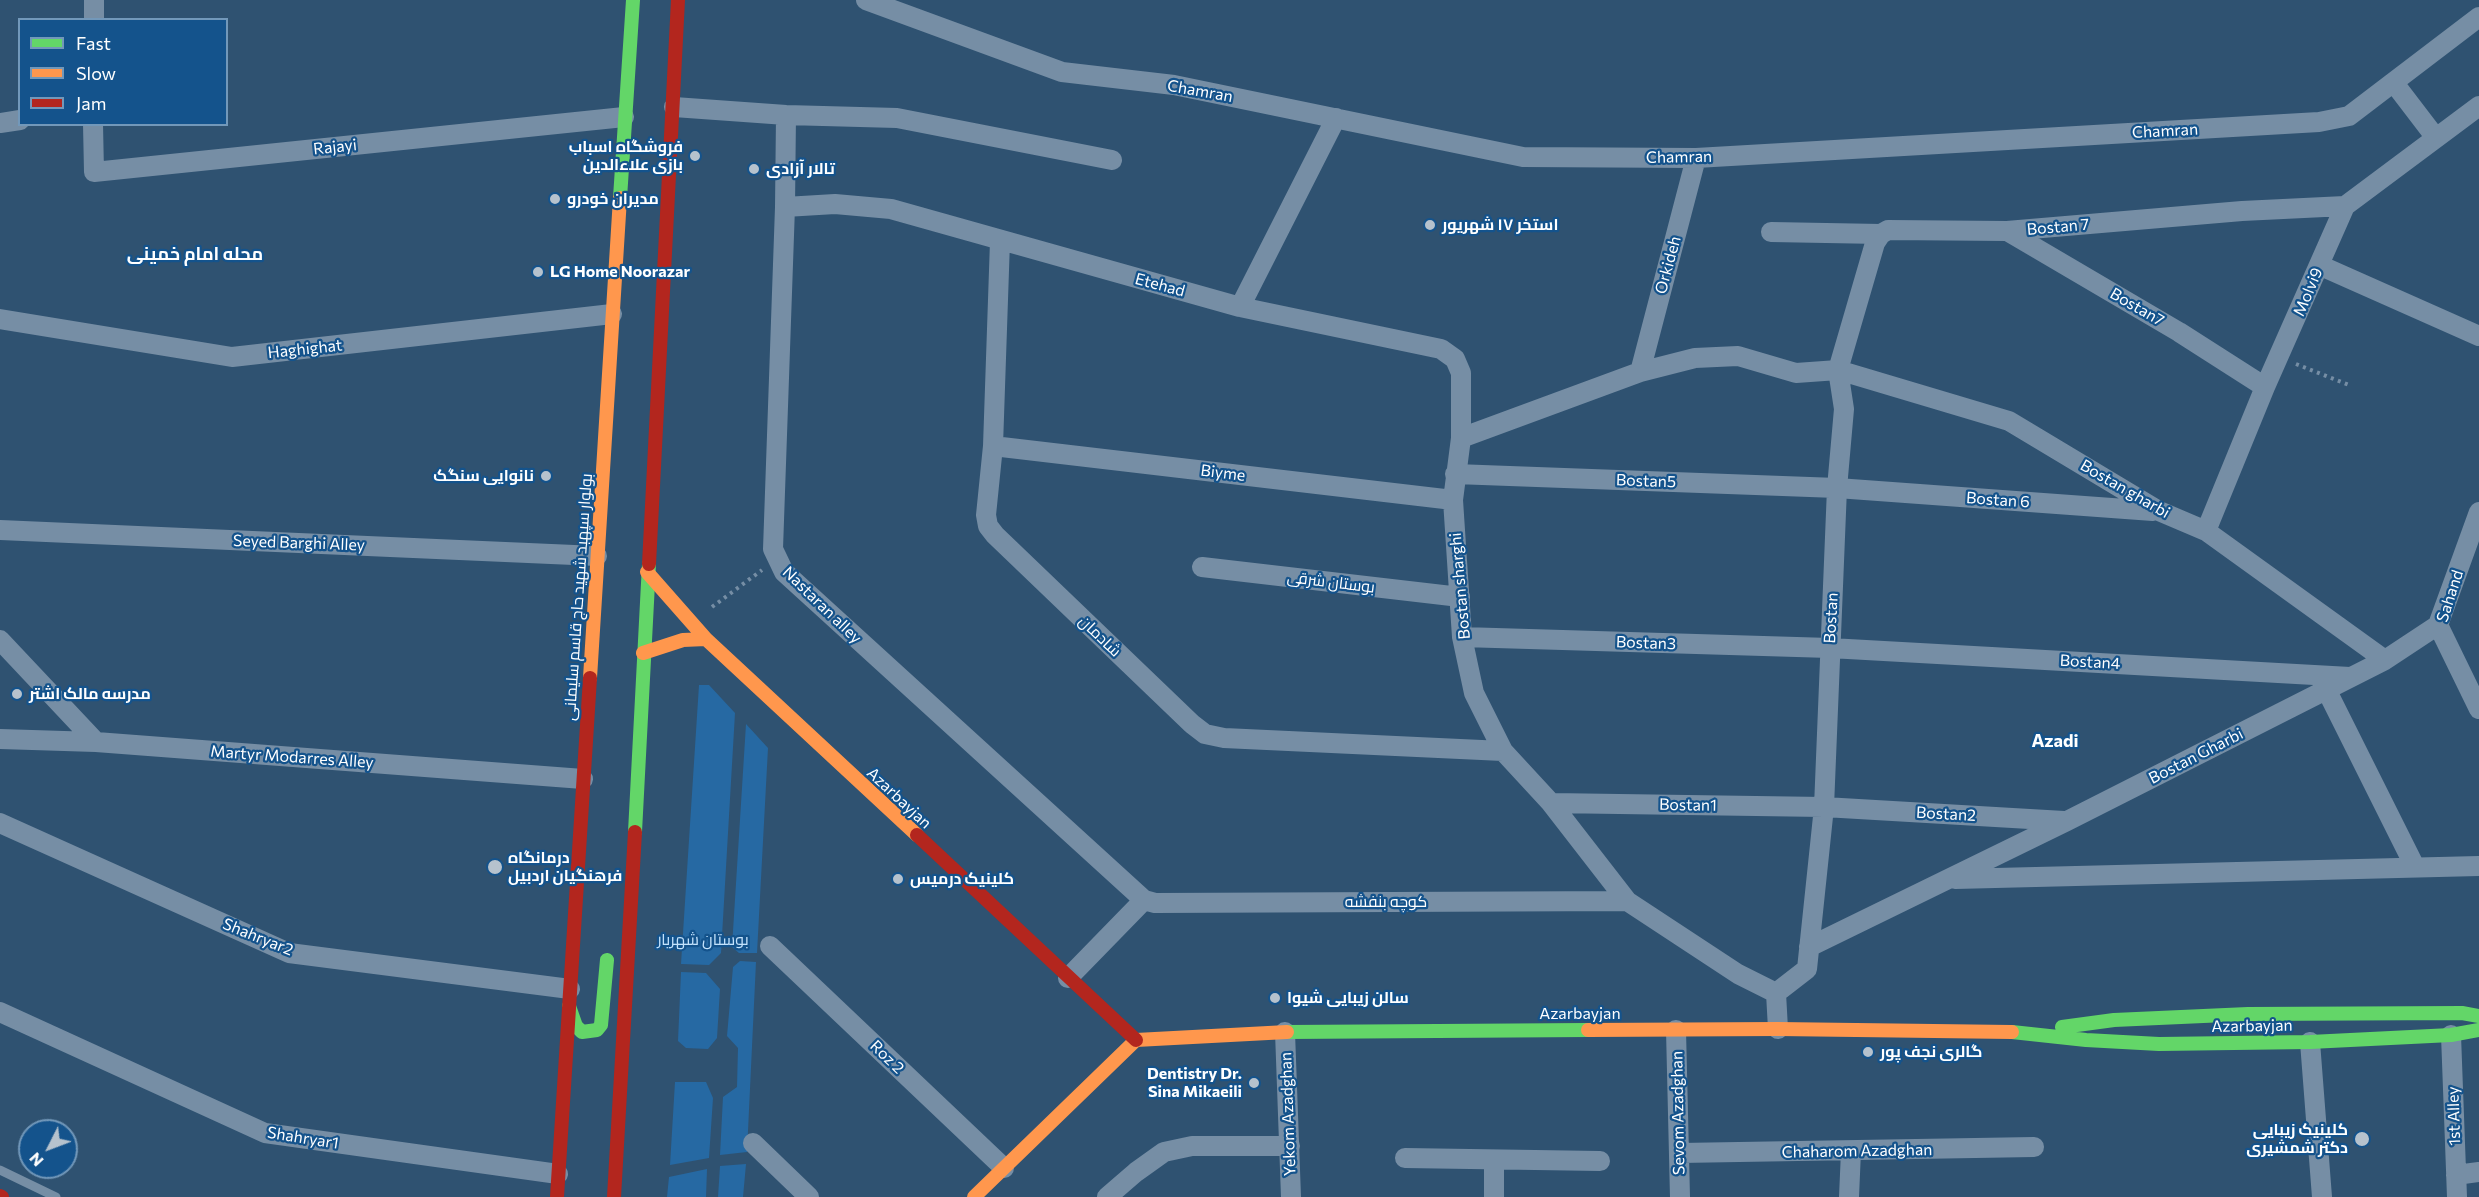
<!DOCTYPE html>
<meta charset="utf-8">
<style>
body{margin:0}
#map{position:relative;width:2479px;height:1197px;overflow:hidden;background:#2f5271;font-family:Commissioner,sans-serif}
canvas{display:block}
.legend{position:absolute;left:18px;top:18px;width:210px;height:108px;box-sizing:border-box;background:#14538c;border:2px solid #7298ba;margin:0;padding:8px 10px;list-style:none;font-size:18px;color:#fff}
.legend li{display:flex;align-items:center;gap:12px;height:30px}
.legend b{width:30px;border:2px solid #7298ba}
.north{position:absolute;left:18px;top:1119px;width:60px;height:60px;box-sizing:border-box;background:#14538c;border:2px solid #7298ba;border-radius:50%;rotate:228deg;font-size:16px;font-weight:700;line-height:24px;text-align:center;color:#fff}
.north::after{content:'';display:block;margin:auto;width:21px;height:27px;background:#b6c2cd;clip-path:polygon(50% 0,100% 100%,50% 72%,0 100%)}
</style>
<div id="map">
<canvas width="2479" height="1197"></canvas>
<ul class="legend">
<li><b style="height:8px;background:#63d668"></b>Fast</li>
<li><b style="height:8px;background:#ff974d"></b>Slow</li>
<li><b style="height:8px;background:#b3261e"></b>Jam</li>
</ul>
<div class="north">N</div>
</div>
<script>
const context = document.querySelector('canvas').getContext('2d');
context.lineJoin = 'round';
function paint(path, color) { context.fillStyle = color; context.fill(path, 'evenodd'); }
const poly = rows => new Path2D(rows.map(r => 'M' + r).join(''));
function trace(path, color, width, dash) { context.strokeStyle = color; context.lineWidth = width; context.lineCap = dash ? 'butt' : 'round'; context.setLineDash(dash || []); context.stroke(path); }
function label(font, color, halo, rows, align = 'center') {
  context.font = font + ' Commissioner,Cairo,sans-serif'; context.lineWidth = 4.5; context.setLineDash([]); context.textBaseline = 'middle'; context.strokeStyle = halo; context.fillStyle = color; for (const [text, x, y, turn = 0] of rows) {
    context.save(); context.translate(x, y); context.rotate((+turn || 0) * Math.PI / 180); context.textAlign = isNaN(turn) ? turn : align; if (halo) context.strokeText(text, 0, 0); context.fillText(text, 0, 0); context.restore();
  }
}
const green = poly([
 [699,685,709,685,735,713,721,953,709,965,681,964],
 [746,724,768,748,757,953,739,953,732,947],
 [740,961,756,962,747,1152,720,1155,723,1097,737,1087,738,1048,727,1036,733,967],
 [681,972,706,973,720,989,717,1038,708,1049,686,1048,678,1041],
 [675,1082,706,1082,713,1098,709,1158,670,1165],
 [746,1164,743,1197,718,1197,720,1166],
 [707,1169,706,1197,667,1197,669,1177]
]);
const path = poly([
 [2296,364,2349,385],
 [712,607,762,570]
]);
const lane = poly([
 [0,1170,56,1197]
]);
const street = poly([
 [866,0,1062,72,1174,85,1523,157,1696,158,2319,122,2349,116,2479,17],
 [94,20,94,0],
 [2394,83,2436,138],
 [674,107,786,115,897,118,1112,160],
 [786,115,785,207,773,549,784,572,1144,900,1155,903,1627,901],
 [0,123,20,120],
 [93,124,94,172,624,117],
 [785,207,835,204,891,209,1240,307,1441,349,1455,359,1461,373,1461,438,1453,500,1462,637,1474,693,1503,751,1551,803,1627,901,1738,974,1776,993],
 [2007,231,2179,332,2265,387],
 [1771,232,1881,234,1888,230,2007,231,2242,211,2345,206],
 [1000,241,993,446,986,515,988,526,995,535,1192,724,1205,734,1224,738,1503,751],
 [2319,265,2479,336],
 [1240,307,1336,118],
 [0,319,232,357,612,314],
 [1640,372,1696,158],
 [1461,438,1640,372,1695,358,1738,356,1796,373,1838,370,2009,421,2159,511,2206,531,2385,660],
 [993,446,1453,500],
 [1455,474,1837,488,2153,511],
 [2479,512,2438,625,2479,709],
 [0,530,597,556],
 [2206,531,2265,387,2345,206,2479,106],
 [1202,567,1460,597],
 [1462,637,1830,648,2350,677],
 [0,640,96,742],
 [2326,689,2415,867],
 [0,739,96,742,583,779],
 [1551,803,1824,807,2064,821],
 [0,823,289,953,570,989],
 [1955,879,2479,866],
 [770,946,1004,1168],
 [1809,947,2067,821,2385,660,2438,625],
 [1068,978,1144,900],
 [1776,993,1807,969,1824,807,1837,488,1844,409,1838,370,1875,243,1881,234],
 [1776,993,1778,1029],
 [0,1012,265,1133,558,1174],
 [1676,1030,1680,1197],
 [1285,1032,1291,1197],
 [2451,1035,2457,1197],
 [2310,1042,2322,1197],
 [753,1143,809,1197],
 [1680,1153,2034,1147],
 [1405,1158,1600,1161],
 [1494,1160,1494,1197],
 [2456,1175,2479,1172],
 [1107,1197,1136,1172,1164,1152,1192,1146,1290,1146],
 [1849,1197,1851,1151]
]);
const fast = poly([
 [620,198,633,0],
 [635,832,649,564],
 [569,1006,576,1026,582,1032,597,1030,601,1025,607,960],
 [2062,1027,2114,1020,2248,1014,2462,1013,2479,1016],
 [1287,1032,1588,1030],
 [2012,1032,2086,1040,2159,1044,2310,1042,2451,1035,2479,1030]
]);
const slow = poly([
 [647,572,706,639,917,835],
 [643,653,683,640,706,639],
 [590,678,620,198],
 [1588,1030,1778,1029,2012,1032],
 [974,1197,1136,1040,1287,1032]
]);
const jam = poly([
 [649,564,678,0],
 [917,835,1136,1040],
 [0,1196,2,1197],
 [557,1197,590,678],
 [614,1197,635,832]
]);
const markers = [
 [695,156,6,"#b6c2cd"],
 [754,169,6,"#b6c2cd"],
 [555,199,6,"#b6c2cd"],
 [1430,225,6,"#b6c2cd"],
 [538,272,6,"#b6c2cd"],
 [546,476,6,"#b6c2cd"],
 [17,694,6,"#b6c2cd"],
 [495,867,8,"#b6c2cd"],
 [898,879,6,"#b6c2cd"],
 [1275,998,6,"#b6c2cd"],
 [1868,1052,6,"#b6c2cd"],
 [1254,1083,6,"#b6c2cd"],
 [2362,1139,8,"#b6c2cd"]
];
const streetNames = [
 ["Chamran",1200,91,10],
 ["Chamran",2165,131,-3],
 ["Rajayi",335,147,-6],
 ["Chamran",1679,157,-1],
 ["Bostan 7",2058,227,-5],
 ["Orkideh",1668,265,-75],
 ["Etehad",1160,285,15],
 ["Molvi9",2308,292,-67],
 ["Bostan7",2137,307,30],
 ["Haghighat",305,349,-6],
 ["Biyme",1223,473,7],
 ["Bostan5",1646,481,2],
 ["Bostan gharbi",2125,489,30],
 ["Bostan 6",1998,500,4],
 ["Seyed Barghi Alley",299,543,2],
 ["بوستان شرقی",1331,582,7],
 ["Bostan sharghi",1460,586,-95],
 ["Sahand",2450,596,-72],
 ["بولوار سپهبد شهید حاج قاسم سلیمانی",578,597,-86],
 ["Nastaran alley",822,605,44],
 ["Bostan",1831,618,-87],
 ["شادمان",1100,636,44],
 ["Bostan3",1646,643,2],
 ["Bostan4",2090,662,3],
 ["Bostan Gharbi",2196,756,-27],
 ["Martyr Modarres Alley",292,757,4],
 ["Azarbayjan",899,798,43],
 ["Bostan1",1688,805,1],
 ["Bostan2",1946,814,3],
 ["کوچه بنفشه",1386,902],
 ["Shahryar2",258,937,22],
 ["Azarbayjan",1580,1014],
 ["Azarbayjan",2252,1026,-1],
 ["Roz 2",887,1057,44],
 ["Sevom Azadghan",1678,1113,-91],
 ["Yekom Azadghan",1288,1114,-92],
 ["1st Alley",2454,1116,-92],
 ["Shahryar1",303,1138,9],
 ["Chaharom Azadghan",1857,1151,-1]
];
const poiNames = [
 ["فروشگاه اسباب",683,147,"right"],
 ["بازی علاءالدین",683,165,"right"],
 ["تالار آزادی",766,169],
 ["مدیران خودرو",567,199],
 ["استخر ١٧ شهریور",1442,225],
 ["LG Home Noorazar",550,272],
 ["نانوایی سنگک",534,476,"right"],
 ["مدرسه مالک اشتر",29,694],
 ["درمانگاه",508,858],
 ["فرهنگیان اردبیل",508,876],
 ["کلینیک درمیس",910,879],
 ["سالن زیبایی شیوا",1287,998],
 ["گالری نجف پور",1880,1052],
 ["Dentistry Dr.",1242,1074,"right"],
 ["Sina Mikaeili",1242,1092,"right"],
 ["کلینیک زیبایی",2348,1130,"right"],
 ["دکتر شمشیری",2348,1148,"right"]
];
const parkNames = [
 ["بوستان شهریار",703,940]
];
const neighbourhoodNames = [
 ["محله امام خمینی",195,254],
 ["Azadi",2055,741]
];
paint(green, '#2669a3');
trace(path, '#768ea5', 4, [3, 4.5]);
trace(lane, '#768ea5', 9);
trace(street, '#768ea5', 20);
trace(fast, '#63d668', 14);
trace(slow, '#ff974d', 14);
trace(jam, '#b3261e', 14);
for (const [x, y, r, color] of markers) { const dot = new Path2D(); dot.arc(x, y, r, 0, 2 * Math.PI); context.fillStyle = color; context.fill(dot); trace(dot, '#14538c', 2); }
label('16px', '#fff', '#14538c', streetNames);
label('bold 16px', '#fff', '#14538c', poiNames, 'left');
label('16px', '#c3e2fc', '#14538c', parkNames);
label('bold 18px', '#fff', '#14538c', neighbourhoodNames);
</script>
